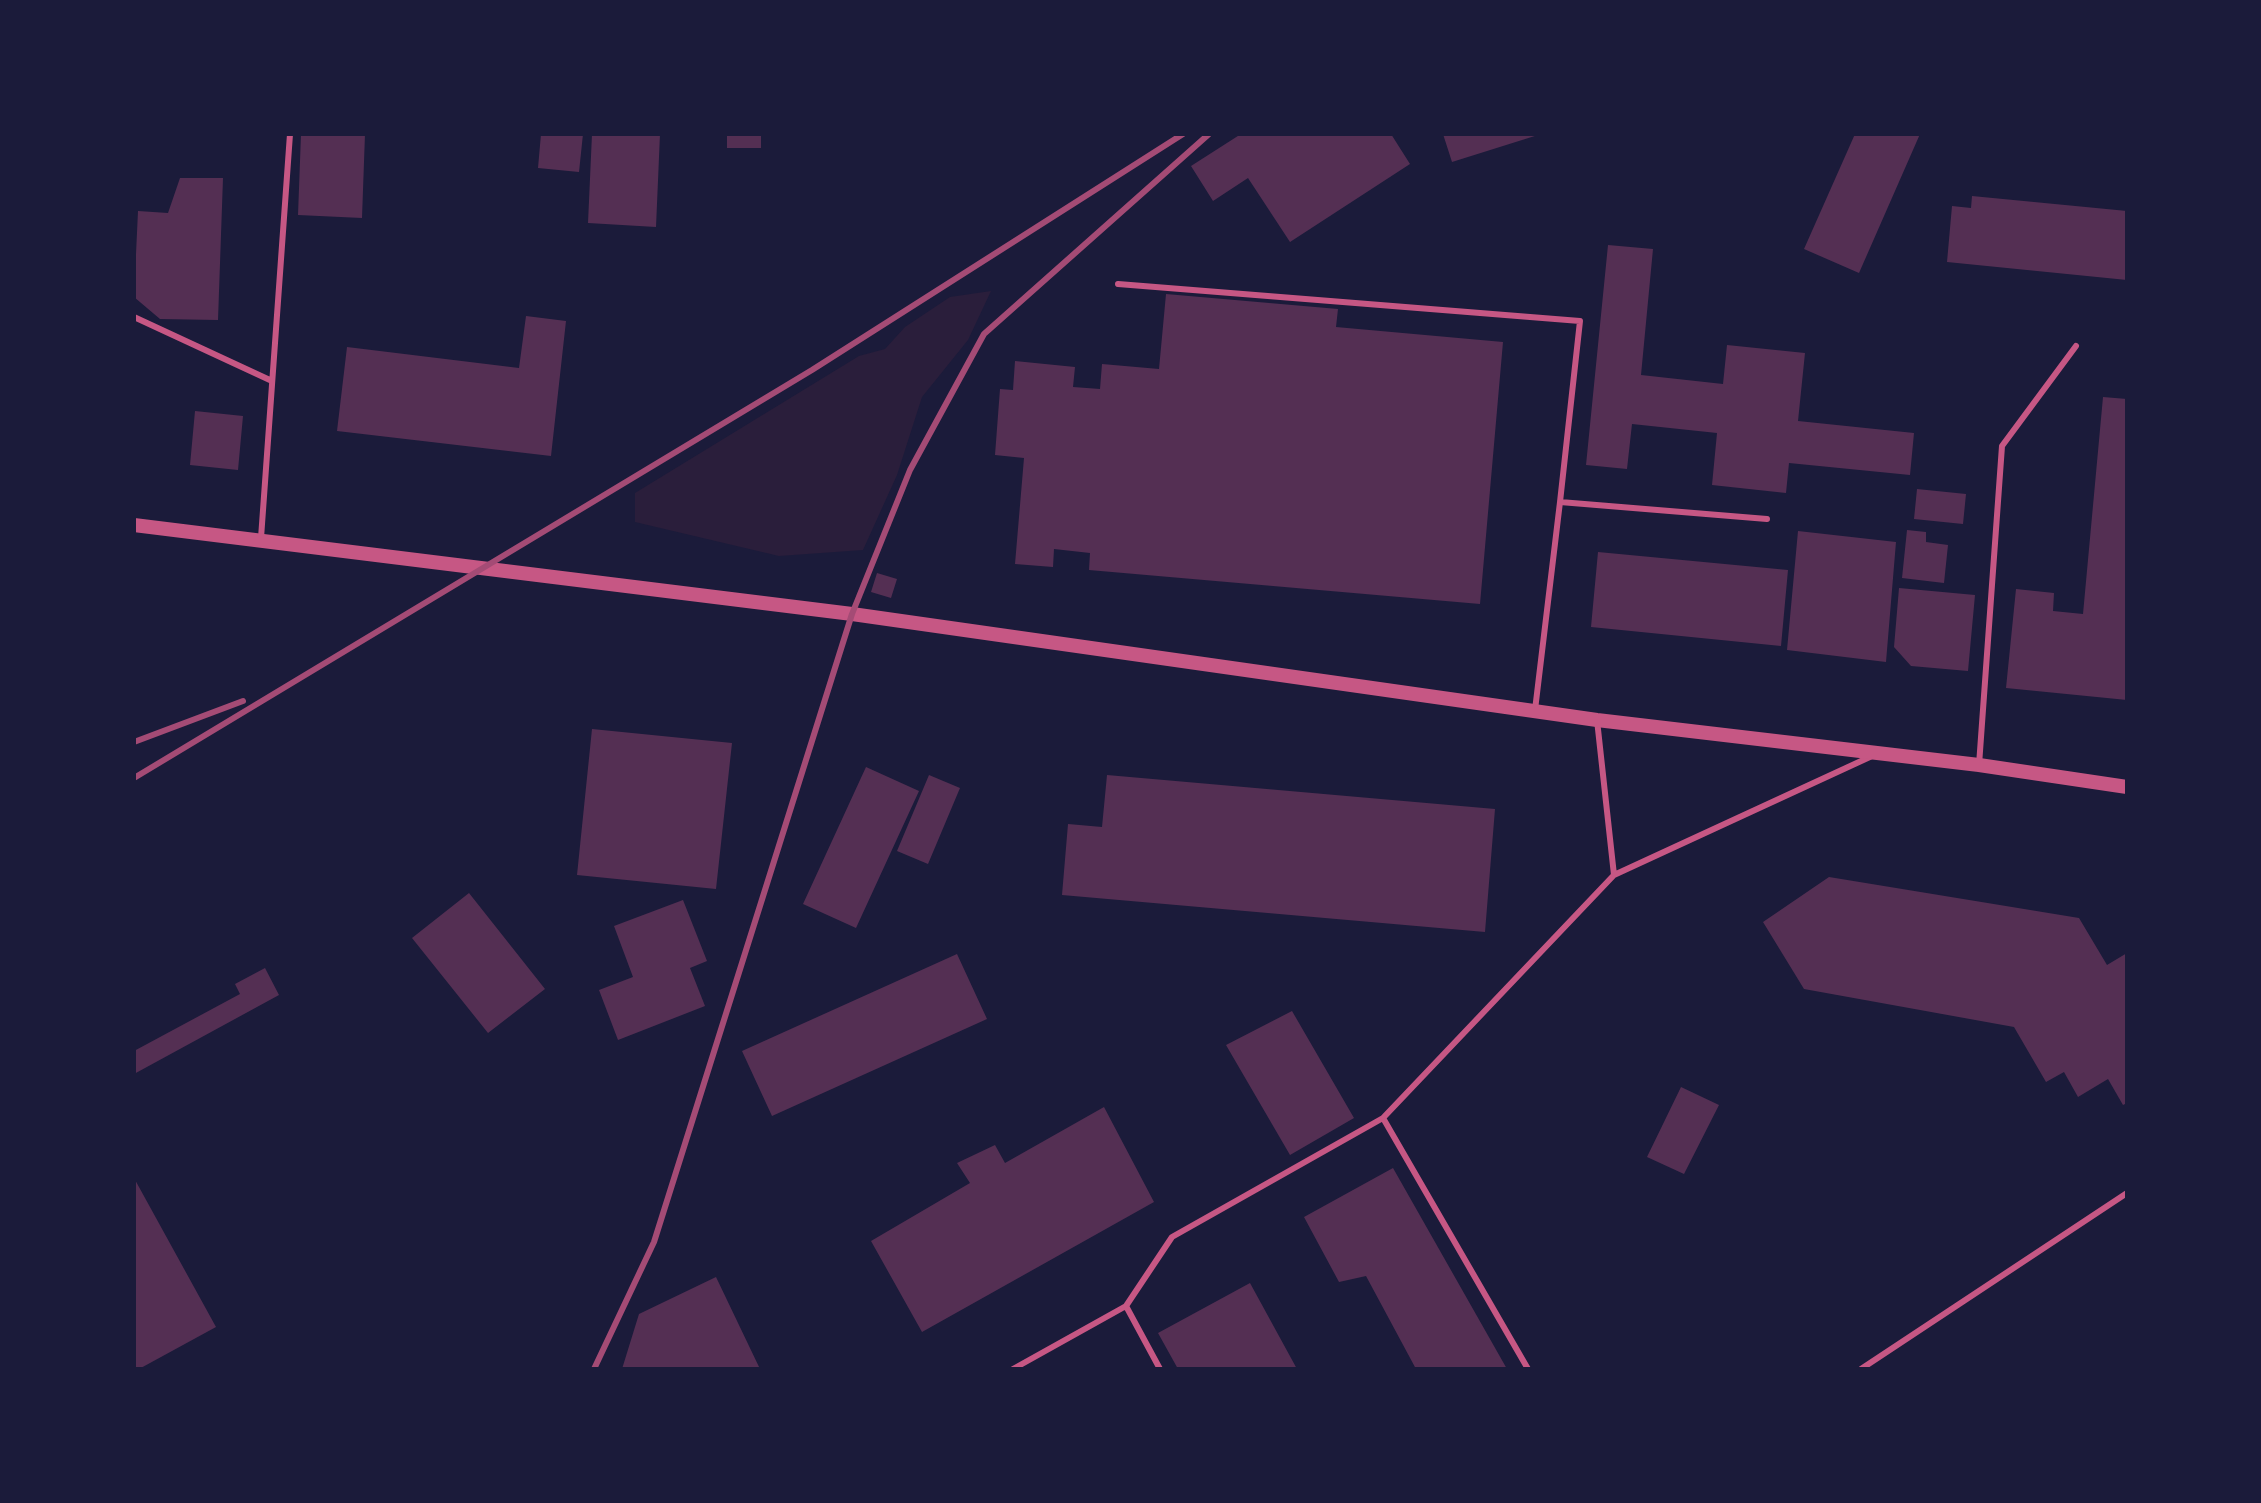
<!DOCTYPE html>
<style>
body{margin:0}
#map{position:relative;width:2261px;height:1503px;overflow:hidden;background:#1b1b3a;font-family:Overpass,sans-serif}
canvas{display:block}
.frame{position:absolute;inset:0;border:136px solid #1b1b3a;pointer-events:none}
</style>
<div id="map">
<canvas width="2261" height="1503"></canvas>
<div class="frame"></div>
</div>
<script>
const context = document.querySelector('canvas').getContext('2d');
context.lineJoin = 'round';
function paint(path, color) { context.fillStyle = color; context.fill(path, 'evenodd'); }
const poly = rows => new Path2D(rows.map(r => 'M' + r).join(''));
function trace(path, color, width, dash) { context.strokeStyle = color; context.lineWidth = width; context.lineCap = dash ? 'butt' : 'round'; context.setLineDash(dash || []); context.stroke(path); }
const green = poly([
 [991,291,968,340,922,397,897,475,863,550,779,556,635,522,635,493,859,356,885,349,905,327,950,297]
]);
const building = poly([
 [301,134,365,134,362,218,298,215],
 [541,134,583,134,579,172,538,168],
 [592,134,660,134,656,227,588,223],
 [727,134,761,134,761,148,727,148],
 [1241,134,1391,134,1410,164,1290,242,1248,178,1213,201,1191,166],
 [1443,134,1538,134,1538,135,1452,162],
 [1855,134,1920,134,1859,273,1804,249],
 [180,178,223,178,218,320,160,319,134,297,138,211,168,213],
 [1972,196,2127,211,2127,280,1947,262,1952,206,1971,208],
 [1608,245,1653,249,1641,375,1723,384,1727,345,1805,353,1798,421,1914,433,1910,475,1789,463,1786,493,1712,485,1717,433,1632,424,1627,469,1586,465],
 [1166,294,1338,309,1336,327,1503,342,1480,604,1089,570,1090,553,1054,549,1053,567,1015,564,1024,458,995,455,1000,389,1013,390,1015,361,1075,367,1073,387,1100,389,1102,364,1159,369],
 [526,316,566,321,551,456,337,431,347,347,519,368],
 [2103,397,2127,399,2127,700,2006,688,2016,589,2054,593,2053,611,2083,614],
 [195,411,243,416,238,470,190,465],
 [1917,489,1966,494,1963,524,1914,519],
 [1907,530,1926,532,1926,542,1948,545,1944,583,1902,578],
 [1798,531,1896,542,1886,662,1787,650],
 [1598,552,1788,570,1781,646,1591,627],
 [877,573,897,579,891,598,871,592],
 [1899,588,1975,595,1968,671,1911,666,1894,647],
 [592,729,732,743,716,889,577,875],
 [866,767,919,791,856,928,803,904],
 [929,775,960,788,928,864,897,851],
 [1107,775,1495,809,1485,932,1062,895,1068,824,1102,827],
 [1829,877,2079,918,2107,965,2127,953,2127,1103,2123,1105,2108,1079,2078,1097,2064,1072,2046,1082,2014,1027,1804,989,1763,922],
 [469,893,545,989,488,1033,412,938],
 [683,900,707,961,690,968,705,1006,618,1040,599,990,633,977,614,926],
 [957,954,987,1019,772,1116,742,1051],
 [265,968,279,995,134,1074,134,1051,240,994,235,984],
 [1292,1011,1354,1118,1290,1155,1226,1045],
 [1681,1087,1719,1105,1684,1174,1647,1157],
 [1104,1107,1154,1202,922,1332,871,1241,970,1183,957,1163,995,1145,1005,1163],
 [1393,1168,1507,1369,1416,1369,1366,1276,1339,1282,1304,1217],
 [134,1178,216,1327,139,1369,134,1369],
 [716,1277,760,1369,622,1369,639,1314],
 [1250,1283,1297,1369,1178,1369,1158,1333]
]);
const service = poly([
 [1118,284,1580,321,1560,502],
 [134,317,272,381],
 [261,538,290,134],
 [1535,710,1560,502,1767,519],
 [1979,765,2002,446,2076,346],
 [1614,875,1872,756],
 [1383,1118,1528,1369],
 [1126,1306,1160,1369],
 [1013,1369,1126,1306,1172,1237,1383,1118,1614,875,1597,720],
 [1861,1369,2127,1193]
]);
const tertiary = poly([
 [134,525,852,614,1597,720,1979,765,2127,787]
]);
const rail = poly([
 [134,742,243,701],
 [134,778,812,370,1183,134],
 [594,1369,654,1242,852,614,910,470,984,334,1209,134]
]);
paint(green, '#2a1e3b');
paint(building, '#542f53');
trace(service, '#c65784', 6);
trace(tertiary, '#c65784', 14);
trace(rail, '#a44b75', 6);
</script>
